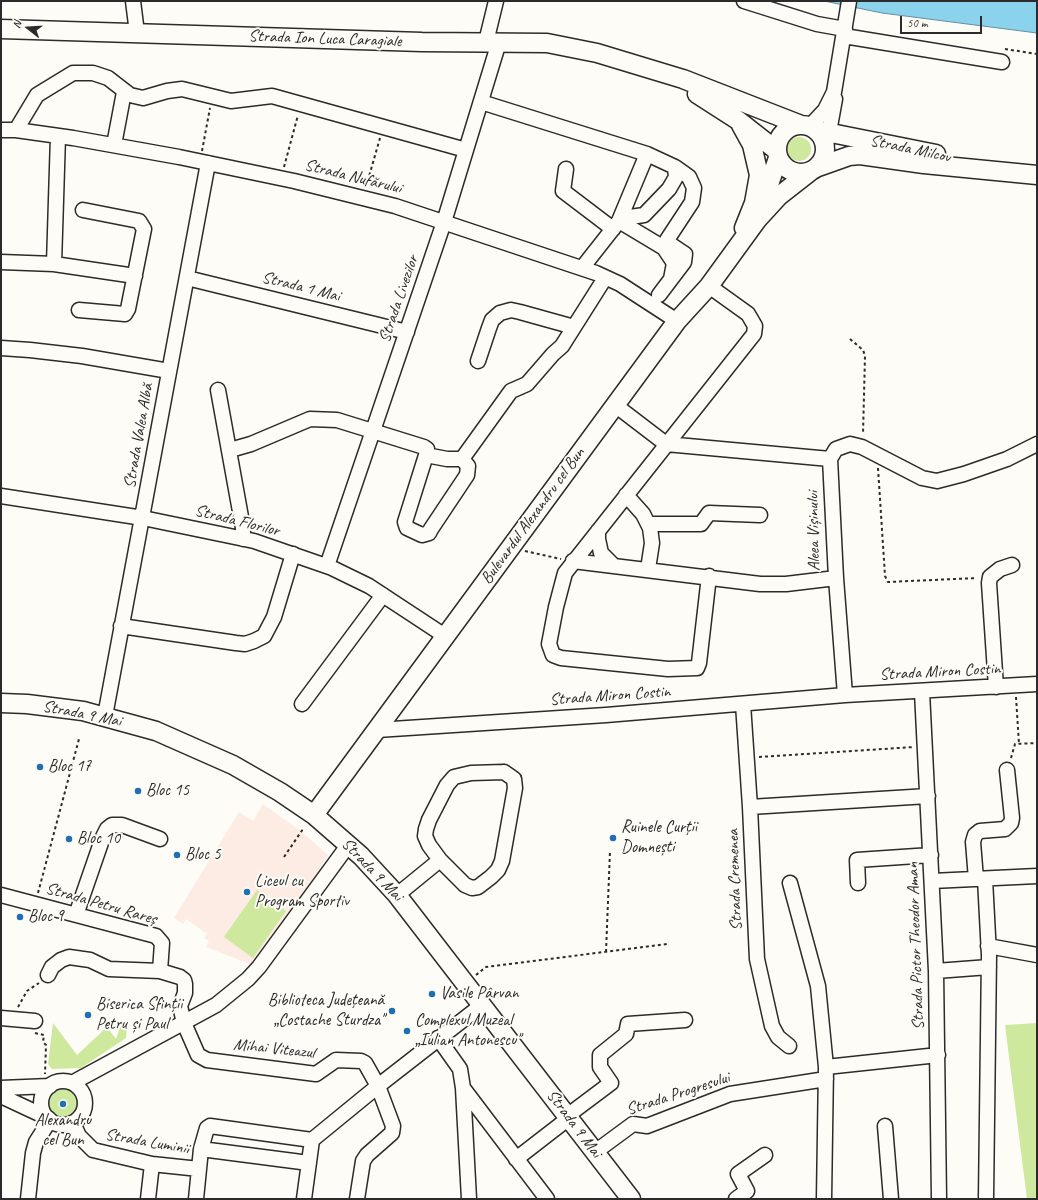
<!DOCTYPE html>
<meta charset="utf-8">
<style>
body{margin:0}
#map{position:relative;width:1038px;height:1200px;overflow:hidden;background:#fdfcf7;font-family:Caveat,sans-serif}
canvas{display:block}
.frame{position:absolute;inset:0;border:2px solid #2b2b2b;pointer-events:none}
.north{position:absolute;left:8px;top:8px;width:40px;height:40px;-webkit-text-stroke:3px #fdfcf7;paint-order:stroke;rotate:287deg;font-size:11px;font-weight:700;line-height:16px;text-align:center;color:#2b2b2b}
.north::after{content:'';display:block;margin:auto;width:14px;height:18px;background:#2b2b2b;clip-path:polygon(50% 0,100% 100%,50% 72%,0 100%)}
.scale{position:absolute;left:900px;top:16px;width:82px;height:18px;box-sizing:border-box;border:2px solid #2b2b2b;border-top:0;padding-left:5px;font-size:12px;line-height:14px;white-space:nowrap;color:#2b2b2b;-webkit-text-stroke:3px #fdfcf7;paint-order:stroke}
</style>
<div id="map">
<canvas width="1038" height="1200"></canvas>
<div class="frame"></div>
<div class="north">N</div>
<div class="scale">50 m</div>
</div>
<script>
const context = document.querySelector('canvas').getContext('2d');
context.lineJoin = 'round';
function paint(path, color) { context.fillStyle = color; context.fill(path, 'evenodd'); }
const poly = rows => new Path2D(rows.map(r => 'M' + r).join(''));
function trace(path, color, width, dash) { context.strokeStyle = color; context.lineWidth = width; context.lineCap = dash ? 'butt' : 'round'; context.setLineDash(dash || []); context.stroke(path); }
function label(font, color, halo, rows, align = 'center') {
  context.font = font + ' Caveat,sans-serif'; context.lineWidth = 4; context.setLineDash([]); context.textBaseline = 'middle'; context.strokeStyle = halo; context.fillStyle = color; for (const [text, x, y, turn = 0] of rows) {
    context.save(); context.translate(x, y); context.rotate((+turn || 0) * Math.PI / 180); context.textAlign = isNaN(turn) ? turn : align; if (halo) context.strokeText(text, 0, 0); context.fillText(text, 0, 0); context.restore();
  }
}
const built = poly([
 [263,804,302,832,328,855,315,878,252,965,206,947,209,941,204,938,207,934,186,919,183,924,174,918,239,812,253,821]
]);
const green = poly([
 '787 149a12 12 0 1 1 24 0a12 12 0 1 1-24 0Z',
 [257,890,286,911,253,958,224,937],
 [53,1023,77,1055,107,1027,116,1039,120,1027,127,1025,126,1038,81,1068,52,1069,48,1064],
 [1037,1023,1037,1199,1027,1199,1005,1025],
 '47 1104a16 16 0 1 1 32 0a16 16 0 1 1-32 0Z'
]);
const water = poly([
 [824,1,1037,1,1037,33,882,13,824,1]
]);
const path = poly([
 [1005,49,1037,54],
 [202,151,210,108],
 [284,167,298,115],
 [366,187,380,138],
 [850,339,863,350,865,356,863,434],
 [878,468,885,576,888,582,977,578],
 [525,551,561,559],
 [1016,697,1019,744],
 [759,757,914,747],
 [1011,758,1015,744,1037,743],
 [284,857,303,829],
 [38,893,79,739],
 [606,952,610,851],
 [476,975,486,967,667,944],
 [18,1007,27,991,39,983],
 [35,1033,44,1035,43,1042,46,1045,45,1074]
]);
const minor = poly([
 [133,1,137,33],
 [744,1,817,24,845,29],
 [844,36,1002,62],
 [486,42,496,1],
 [481,102,647,154,675,167,676,177,669,189,644,215,630,217,619,221,582,268],
 [810,126,825,110,834,92,849,1],
 [1,130,16,130,73,138,179,157,294,181,395,206,596,273,620,284,677,321],
 [16,130,37,95,73,73,93,73,108,78,130,95,143,98,167,91,182,89,231,101,272,96,466,150],
 [829,132,835,99],
 [114,145,124,92],
 [647,154,619,221,664,248,674,263,671,279],
 [566,169,563,191,613,229],
 [1,262,54,264,135,276],
 [54,264,58,136],
 [187,278,407,332],
 [709,286,748,314,755,326,754,334,565,573,556,607,549,644,553,655,561,658,668,669,697,668,699,663,709,576],
 [659,295,684,262,685,254,670,244,667,240,692,202,694,188,689,177,675,167],
 [79,310,125,314,128,309,144,229,139,221,83,210],
 [1,348,30,350,82,356,169,371],
 [478,361,489,328,492,320,500,313,511,310,520,312,574,327],
 [218,390,243,528,243,539],
 [615,405,666,444,830,459],
 [230,450,251,444,310,419,337,420,424,447,427,449,427,452,405,522,407,528,422,535,429,533,431,529,467,475,468,466,462,459],
 [426,455,447,459,462,459,511,391,527,384,553,354,562,346,605,278],
 [830,459,836,578,845,695],
 [830,459,836,449,850,444,862,447,922,478,937,481,964,474,1007,459,1037,444],
 [626,495,643,514,650,528,652,543,648,569],
 [1,496,143,518,254,541,332,568,369,586,445,636],
 [648,524,701,524,709,513,760,515],
 [598,531,598,539,601,553,613,565],
 [573,561,760,584,786,584,836,578],
 [327,566,444,222,499,42],
 [121,626,236,643,245,644,254,641,264,636,274,617,293,554],
 [996,687,989,583,990,577,1000,569,1012,565],
 [922,692,936,971,939,1199],
 [302,704,383,595],
 [743,704,750,807,757,959,772,1026,778,1037,789,1046],
 [105,716,208,163],
 [377,730,606,715,845,695,1037,684],
 [504,772,514,779,515,788,502,861,498,870,491,877,478,887,472,888,465,885,440,860,429,845,425,836,426,829,429,820,447,785,454,777,471,773,504,772],
 [750,807,928,796],
 [976,879,973,842,975,835,980,831,1005,829,1011,823,1012,818,1007,770],
 [985,879,989,955,986,1199],
 [932,881,1037,876],
 [790,883,818,986,826,1067,824,1199],
 [858,883,857,860,931,855],
 [1,895,156,936,162,943,160,971],
 [397,895,440,860],
 [76,915,103,837,107,829,112,825,122,825,160,839],
 [988,946,1037,955],
 [936,971,989,967],
 [48,975,52,967,61,960,69,957,90,960,109,969,160,971,180,977,184,980,185,984,185,993,180,1006,184,1023,198,1055,207,1060,316,1074,336,1060,361,1061,365,1063,378,1086,393,1126,392,1133,367,1155,363,1161,357,1199],
 [1,1018,35,1021],
 [438,1038,460,1069,463,1088,469,1199],
 [826,1067,938,1055],
 '41 1103a22 22 0 1 1 44 0a22 22 0 1 1-44 0Z',
 [72,1083,216,1005,248,979,259,967,349,844],
 [1,1088,50,1086],
 [463,1088,547,1199],
 [1,1096,48,1118],
 [567,1116,611,1083,600,1067,600,1055,626,1034,628,1024,685,1020],
 [73,1123,79,1136,93,1150,152,1164,199,1169],
 [885,1126,891,1199],
 [201,1149,309,1163],
 [595,1152,633,1124,647,1126,730,1094,826,1079],
 [516,1159,569,1118],
 [28,1199,33,1153,36,1142,50,1120],
 [148,1199,152,1164],
 [196,1199,201,1149,207,1128,210,1126,312,1140],
 [304,1199,312,1140,378,1086,482,1005],
 [736,1199,747,1191,738,1174,765,1155]
]);
const major = poly([
 [1,29,422,42,547,43,597,53,683,79,801,125],
 [697,94,739,121,776,150],
 '777 149a24 24 0 1 1 48 0a24 24 0 1 1-48 0Z',
 [741,125,752,145,759,175,754,203,744,228],
 [816,130,936,154],
 [818,167,849,156,860,155,924,164,1037,175],
 [763,202,778,158],
 [1,703,27,704,83,711,156,731,233,765,280,792,314,815,361,856,397,895,631,1199],
 [314,815,677,321,709,286,757,220,779,196,811,171]
]);
const markers = [
 [40,767,4,"#1f6fb2"],
 [138,791,4,"#1f6fb2"],
 [613,838,4,"#1f6fb2"],
 [69,839,4,"#1f6fb2"],
 [177,855,4,"#1f6fb2"],
 [247,892,4,"#1f6fb2"],
 [20,917,4,"#1f6fb2"],
 [432,994,4,"#1f6fb2"],
 [392,1011,4,"#1f6fb2"],
 [88,1015,4,"#1f6fb2"],
 [407,1031,4,"#1f6fb2"],
 [63,1104,4,"#1f6fb2"]
];
const streetNames = [
 ["Strada Ion Luca Caragiale",325,39,2],
 ["Strada Milcov",910,149,12],
 ["Strada Nufărului",353,177,14],
 ["Strada 1 Mai",301,287,14],
 ["Strada Livezilor",399,299,-71],
 ["Strada Valea Albă",139,436,-80],
 ["Bulevardul Alexandru cel Bun",533,516,-54],
 ["Strada Florilor",237,521,14],
 ["Aleea Vișinului",814,531,-91],
 ["Strada Miron Costin",940,672,-3],
 ["Strada Miron Costin",610,696,-4],
 ["Strada 9 Mai",82,714,11],
 ["Strada 9 Mai",372,870,46],
 ["Strada Cremenea",735,880,-92],
 ["Strada Petru Rareș",101,904,16],
 ["Strada Pictor Theodor Aman",916,946,-92],
 ["Mihai Viteazul",274,1049,6],
 ["Strada Progresului",678,1094,-18],
 ["Strada 9 Mai",574,1124,53],
 ["Strada Luminii",147,1142,10]
];
const poiNames = [
 ["Bloc 17",48,767],
 ["Bloc 15",146,791],
 ["Ruinele Curții",621,828],
 ["Domnești",621,848],
 ["Bloc 10",77,839],
 ["Bloc 5",185,855],
 ["Liceul cu",255,882],
 ["Program Sportiv",255,902],
 ["Bloc 9",28,917],
 ["Vasile Pârvan",440,994],
 ["Biblioteca Județeană",384,1001,"right"],
 ["„Costache Sturdza\"",384,1021,"right"],
 ["Biserica Sfinții",96,1005],
 ["Petru și Paul",96,1025],
 ["Complexul Muzeal",415,1021],
 ["„Iulian Antonescu\"",415,1041],
 ["Alexandru",63,1121,"center"],
 ["cel Bun",63,1141,"center"]
];
paint(built, '#fdece3');
paint(green, '#cee89e');
paint(water, '#8bd2ed');
trace(water, '#658f9f', 1);
trace(minor, '#2b2b2b', 17);
trace(major, '#2b2b2b', 21);
trace(path, '#2b2b2b', 2, [3, 3]);
trace(minor, '#fdfcf7', 14);
trace(major, '#fdfcf7', 18);
for (const [x, y, r, color] of markers) { const dot = new Path2D(); dot.arc(x, y, r, 0, 2 * Math.PI); context.fillStyle = color; context.fill(dot); trace(dot, '#fdfcf7', 1.5); }
label('17px', '#2b2b2b', '#fdfcf7', streetNames);
label('17px', '#2b2b2b', '#fdfcf7', poiNames, 'left');
</script>
